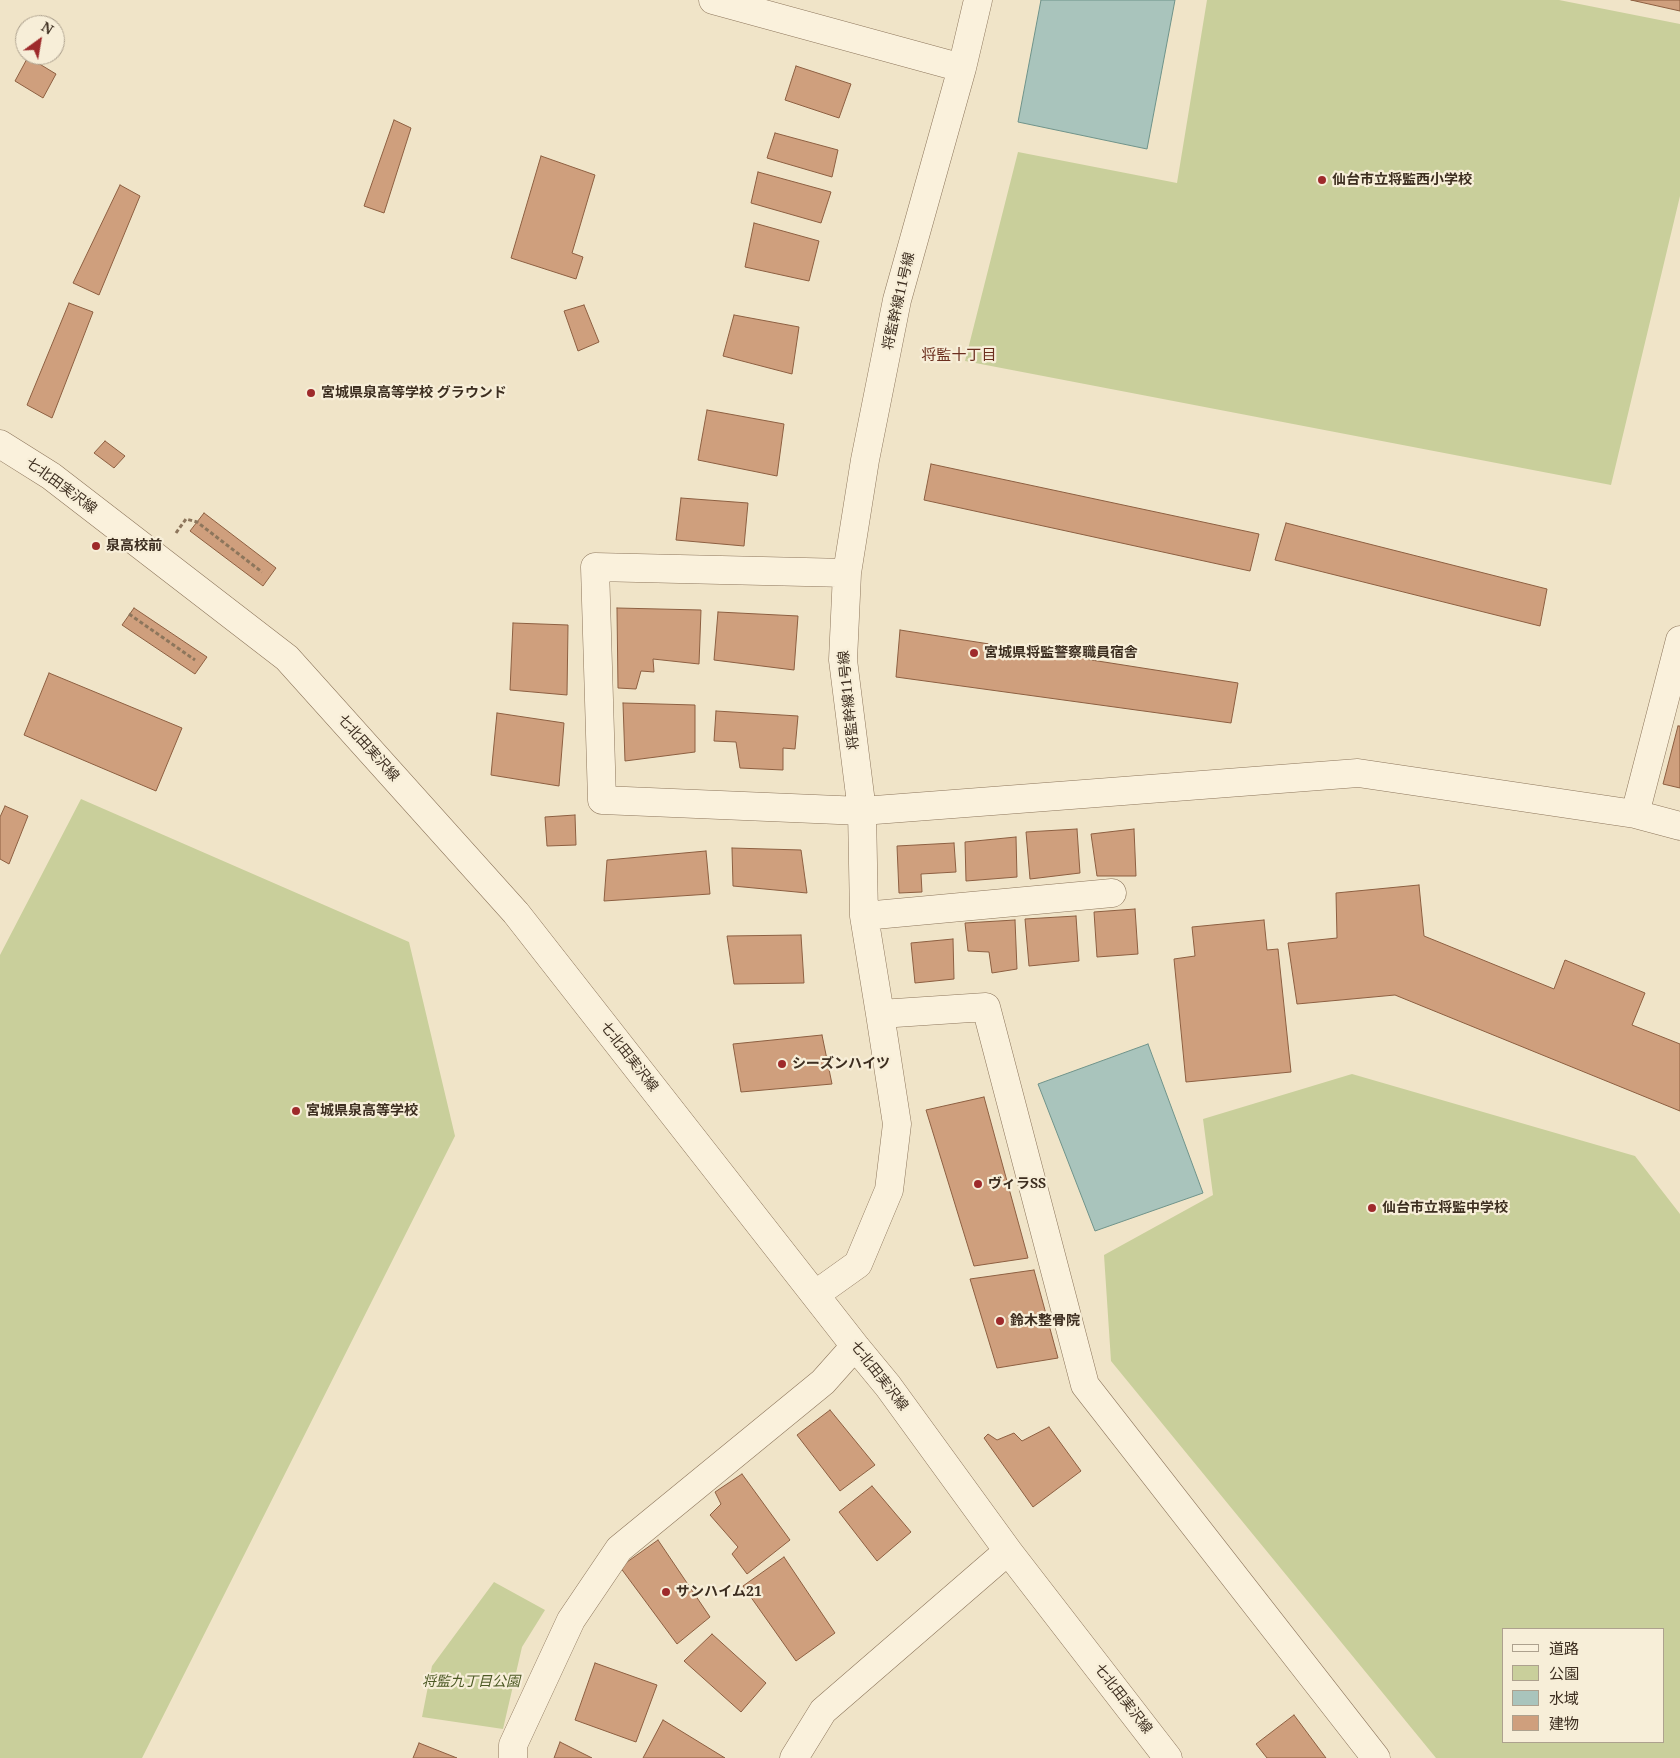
<!DOCTYPE html>
<meta charset="utf-8">
<style>
body{margin:0}
#map{position:relative;width:1680px;height:1758px;overflow:hidden;background:#f0e4c8;font-family:"Noto Serif","Noto Sans JP",serif}
canvas{display:block}
.legend{position:absolute;left:1502px;top:1628px;width:162px;height:115px;box-sizing:border-box;background:#f7eed8;border:1px solid #ada18e;margin:0;padding:6px 9px;list-style:none;font-size:15px;color:#3d2e20}
.legend li{display:flex;align-items:center;gap:10px;height:25px}
.legend b{width:25px;border:1px solid #ada18e}
.north{position:absolute;left:15px;top:15px;width:50px;height:50px;box-sizing:border-box;background:#f7eed8;border:1px solid #ada18e;border-radius:50%;rotate:32deg;font-size:14px;font-weight:700;line-height:20px;text-align:center;color:#3d2e20}
.north::after{content:'';display:block;margin:auto;width:18px;height:22px;background:#9e2a2b;clip-path:polygon(50% 0,100% 100%,50% 72%,0 100%)}
</style>
<div id="map">
<canvas width="1680" height="1758"></canvas>
<ul class="legend">
<li><b style="height:6px;background:#faf1dc"></b>道路</li>
<li><b style="height:14px;background:#c9cf9b"></b>公園</li>
<li><b style="height:14px;background:#a9c4bc"></b>水域</li>
<li><b style="height:14px;background:#cf9f7d"></b>建物</li>
</ul>
<div class="north">N</div>
</div>
<script>
const context = document.querySelector('canvas').getContext('2d');
context.lineJoin = 'round';
function paint(path, color) { context.fillStyle = color; context.fill(path, 'evenodd'); }
const poly = rows => new Path2D(rows.map(r => 'M' + r).join(''));
function trace(path, color, width, dash) { context.strokeStyle = color; context.lineWidth = width; context.lineCap = dash ? 'butt' : 'round'; context.setLineDash(dash || []); context.stroke(path); }
function label(font, color, halo, rows, align = 'center') {
  context.font = font + ' "Noto Serif","Noto Sans JP",serif'; context.lineWidth = 4.5; context.setLineDash([]); context.textBaseline = 'middle'; context.strokeStyle = halo; context.fillStyle = color; for (const [text, x, y, turn = 0] of rows) {
    context.save(); context.translate(x, y); context.rotate((+turn || 0) * Math.PI / 180); context.textAlign = isNaN(turn) ? turn : align; if (halo) context.strokeText(text, 0, 0); context.fillText(text, 0, 0); context.restore();
  }
}
const green = poly([
 [1207,0,1559,0,1680,24,1680,196,1611,485,965,361,1018,152,1177,183],
 [81,799,409,942,455,1136,142,1758,0,1758,0,955],
 [1352,1074,1635,1156,1680,1214,1680,1758,1436,1758,1111,1361,1104,1255,1213,1195,1203,1119],
 [1504,1629,1664,1629,1664,1742,1504,1742],
 [494,1582,545,1610,522,1647,503,1729,422,1717,432,1666]
]);
const water = poly([
 [1041,0,1175,0,1147,149,1018,122,1041,0],
 [1148,1044,1203,1193,1095,1231,1038,1084,1148,1044]
]);
const building = poly([
 [1631,0,1680,0,1680,11,1631,0],
 [28,57,56,74,43,98,15,81,28,57],
 [796,66,851,84,839,118,785,100,796,66],
 [394,120,411,128,384,213,364,206,394,120],
 [775,133,838,150,832,177,767,158,775,133],
 [541,156,595,175,572,253,583,257,576,279,511,258,541,156],
 [758,172,831,192,821,223,751,203,758,172],
 [120,185,140,196,99,295,73,283,120,185],
 [754,223,819,241,809,281,745,267,754,223],
 [69,303,93,312,52,418,27,405,69,303],
 [584,305,599,342,578,351,564,311,584,305],
 [734,315,799,327,792,374,723,356,734,315],
 [707,410,784,424,777,476,698,460,707,410],
 [105,441,125,456,114,468,94,453,105,441],
 [931,464,1259,534,1250,571,924,500,931,464],
 [681,498,748,503,744,546,676,540,681,498],
 [204,513,276,568,263,586,190,531,204,513],
 [1286,523,1547,589,1540,626,1275,560,1286,523],
 [134,608,207,657,195,674,122,625,134,608],
 [617,608,701,610,699,664,653,659,654,672,641,671,636,689,618,688,617,608],
 [718,612,798,616,794,670,714,660,718,612],
 [513,623,568,625,567,695,510,690,513,623],
 [900,630,1238,683,1231,723,896,677,900,630],
 [49,673,182,728,156,791,24,735,49,673],
 [623,703,695,705,695,752,625,761,623,703],
 [716,711,798,716,795,749,783,748,783,770,740,768,736,742,714,741,716,711],
 [497,713,564,723,559,786,491,775,497,713],
 [1678,726,1680,726,1680,788,1663,784,1678,726],
 [5,806,28,816,9,864,0,859,0,817,5,806],
 [575,815,576,845,547,846,545,817,575,815],
 [1077,829,1080,873,1030,879,1026,832,1077,829],
 [1134,829,1136,876,1097,876,1091,834,1134,829],
 [1016,837,1017,877,966,881,965,842,1016,837],
 [954,843,956,872,921,874,922,892,899,893,897,846,954,843],
 [732,848,801,850,807,893,733,886,732,848],
 [706,851,710,894,604,901,607,860,706,851],
 [1419,885,1424,936,1554,989,1565,960,1645,993,1632,1025,1680,1044,1680,1111,1395,995,1297,1004,1288,943,1337,938,1336,893,1419,885],
 [1135,909,1138,954,1097,957,1094,912,1135,909],
 [1076,916,1079,961,1029,966,1025,919,1076,916],
 [1015,920,1017,969,992,973,989,952,968,951,965,923,1015,920],
 [1264,920,1267,950,1278,949,1291,1072,1186,1082,1174,959,1195,956,1192,927,1264,920],
 [801,935,804,983,734,984,727,936,801,935],
 [953,939,954,979,915,983,911,943,953,939],
 [822,1035,832,1084,741,1092,733,1044,822,1035],
 [984,1097,1028,1258,974,1266,926,1110,984,1097],
 [1034,1270,1058,1358,997,1368,970,1279,1034,1270],
 [830,1410,875,1465,840,1491,797,1435,830,1410],
 [1049,1427,1081,1471,1033,1507,984,1438,988,1434,997,1440,1014,1433,1022,1441,1049,1427],
 [742,1474,790,1540,747,1574,732,1554,738,1547,710,1515,721,1504,715,1492,742,1474],
 [872,1486,911,1532,877,1561,839,1512,872,1486],
 [658,1540,710,1617,677,1644,620,1567,658,1540],
 [784,1557,835,1633,796,1661,743,1586,784,1557],
 [712,1634,766,1683,741,1712,684,1661,712,1634],
 [595,1663,657,1685,636,1742,575,1720,595,1663],
 [1294,1715,1326,1758,1267,1758,1256,1744,1294,1715],
 [663,1720,725,1758,643,1758,663,1720],
 [560,1742,592,1758,554,1758,560,1742],
 [419,1743,457,1758,413,1758,419,1743]
]);
const path = poly([
 [176,533,186,519,197,522,262,572],
 [129,614,195,660]
]);
const minor = poly([
 [713,0,962,68],
 [0,444,51,476,287,658,516,913,855,1346,888,1386,1008,1551,1168,1758],
 [847,573,595,567,602,800,862,811,1358,773,1635,814,1680,826],
 [1635,814,1680,640],
 [864,916,1112,893],
 [880,1014,986,1007,1085,1385,1376,1758],
 [816,1294,858,1264,889,1190,897,1124,880,1014,864,916,862,811,843,660,847,573,865,460,897,300,962,68,978,0],
 [513,1758,513,1745,571,1620,619,1549,823,1382,855,1346],
 [794,1758,823,1711,1008,1551]
]);
const markers = [
 [1322,180,5,"#9e2a2b"],
 [311,393,5,"#9e2a2b"],
 [96,546,5,"#9e2a2b"],
 [974,653,5,"#9e2a2b"],
 [782,1064,5,"#9e2a2b"],
 [296,1111,5,"#9e2a2b"],
 [978,1184,5,"#9e2a2b"],
 [1372,1208,5,"#9e2a2b"],
 [1000,1321,5,"#9e2a2b"],
 [666,1592,5,"#9e2a2b"]
];
const poiNames = [
 ["仙台市立将監西小学校",1332,180],
 ["宮城県泉高等学校 グラウンド",321,393],
 ["泉高校前",106,546],
 ["宮城県将監警察職員宿舎",984,653],
 ["シーズンハイツ",792,1064],
 ["宮城県泉高等学校",306,1111],
 ["ヴィラSS",988,1184],
 ["仙台市立将監中学校",1382,1208],
 ["鈴木整骨院",1010,1321],
 ["サンハイム21",676,1592]
];
const streetNames = [
 ["将監幹線11号線",899,301,-77],
 ["七北田実沢線",61,486,36],
 ["将監幹線11号線",849,700,-96],
 ["七北田実沢線",368,748,48],
 ["七北田実沢線",629,1057,52],
 ["七北田実沢線",879,1376,52],
 ["七北田実沢線",1123,1699,52]
];
const parkNames = [
 ["将監九丁目公園",471,1682]
];
const neighbourhoodNames = [
 ["将監十丁目",959,356]
];
paint(green, '#c9cf9b');
paint(water, '#a9c4bc');
trace(water, '#6f938a', 1);
paint(building, '#cf9f7d');
trace(building, '#8d5f41', 1);
trace(minor, '#8d765c', 29);
trace(path, '#8d765c', 3, [4, 2.5]);
trace(minor, '#faf1dc', 28);
for (const [x, y, r, color] of markers) { const dot = new Path2D(); dot.arc(x, y, r, 0, 2 * Math.PI); context.fillStyle = color; context.fill(dot); trace(dot, '#f7eed8', 2); }
label('bold 14px', '#3d2e20', '#f7eed8', poiNames, 'left');
label('14px', '#3d2e20', '#f7eed8', streetNames);
label('italic 14px', '#4d5a26', '#f7eed8', parkNames);
label('15px', '#6b2e1e', '#f7eed8', neighbourhoodNames);
</script>
